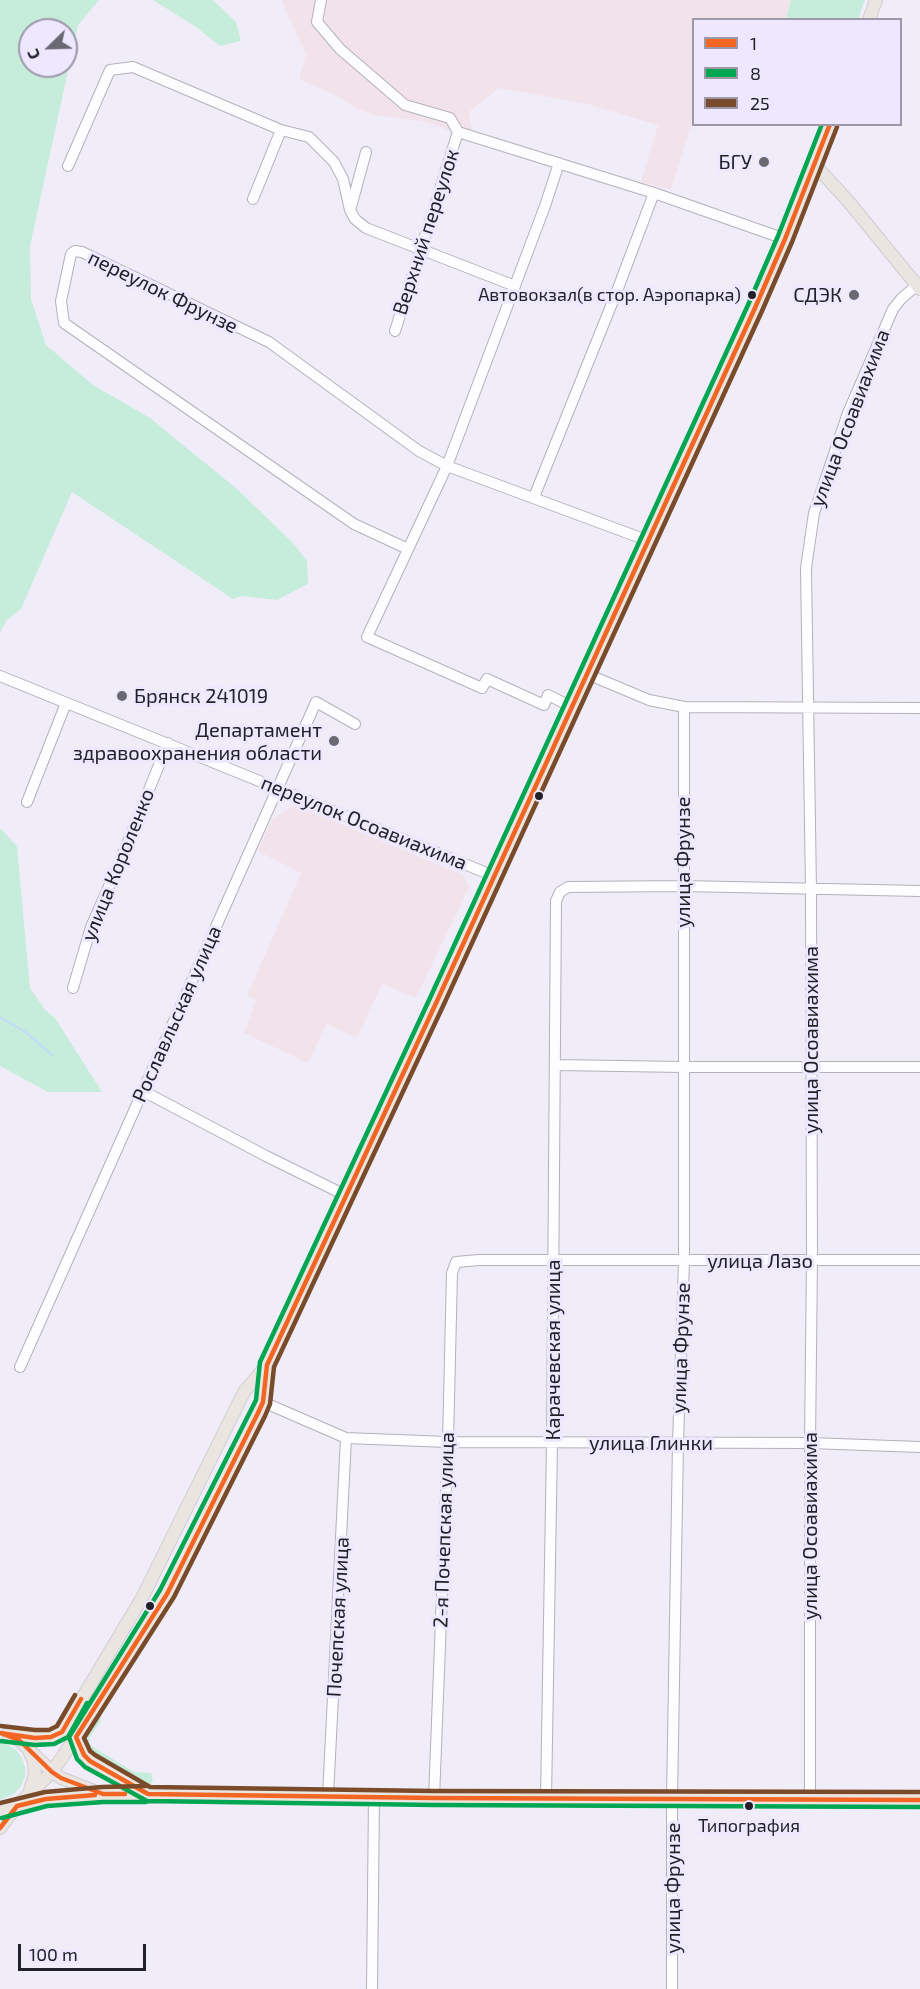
<!DOCTYPE html>
<meta charset="utf-8">
<style>
body{margin:0}
#map{position:relative;width:920px;height:1989px;overflow:hidden;background:#f0edf9;font-family:"Exo 2",sans-serif}
canvas{display:block}
.legend{position:absolute;left:692px;top:18px;width:210px;height:108px;box-sizing:border-box;background:#ede8fe;border:2px solid #9c98a8;margin:0;padding:8px 10px;list-style:none;font-size:18px;color:#222028}
.legend li{display:flex;align-items:center;gap:12px;height:30px}
.legend b{width:30px;border:2px solid #9c98a8}
.north{position:absolute;left:18px;top:18px;width:60px;height:60px;box-sizing:border-box;background:#ede8fe;border:2px solid #9c98a8;border-radius:50%;rotate:247deg;font-size:16px;font-weight:700;line-height:24px;text-align:center;color:#222028}
.north::after{content:'';display:block;margin:auto;width:21px;height:27px;background:#6a6871;clip-path:polygon(50% 0,100% 100%,50% 72%,0 100%)}
.scale{position:absolute;left:18px;top:1944px;width:128px;height:27px;box-sizing:border-box;border:3px solid #222028;border-top:0;padding-left:8px;font-size:18px;line-height:21px;white-space:nowrap;color:#222028;-webkit-text-stroke:4px #ede8fe;paint-order:stroke}
</style>
<div id="map">
<canvas width="920" height="1989"></canvas>
<ul class="legend">
<li><b style="height:8px;background:#f26522"></b>1</li>
<li><b style="height:8px;background:#00a651"></b>8</li>
<li><b style="height:8px;background:#7a4b2a"></b>25</li>
</ul>
<div class="north">С</div>
<div class="scale">100 m</div>
</div>
<script>
const context = document.querySelector('canvas').getContext('2d');
context.lineJoin = 'round';
function paint(path, color) { context.fillStyle = color; context.fill(path, 'evenodd'); }
const poly = rows => new Path2D(rows.map(r => 'M' + r).join(''));
function trace(path, color, width, dash) { context.strokeStyle = color; context.lineWidth = width; context.lineCap = dash ? 'butt' : 'round'; context.setLineDash(dash || []); context.stroke(path); }
function label(font, color, halo, rows, align = 'center') {
  context.font = font + ' "Exo 2",sans-serif'; context.lineWidth = 6; context.setLineDash([]); context.textBaseline = 'middle'; context.strokeStyle = halo; context.fillStyle = color; for (const [text, x, y, turn = 0] of rows) {
    context.save(); context.translate(x, y); context.rotate((+turn || 0) * Math.PI / 180); context.textAlign = isNaN(turn) ? turn : align; if (halo) context.strokeText(text, 0, 0); context.fillText(text, 0, 0); context.restore();
  }
}
const commercial = poly([
 [281,0,791,0,786,19,694,20,693,119,671,190,641,182,658,125,587,104,499,88,469,112,472,131,469,138,427,122,374,115,357,109,339,97,299,79,306,54],
 [295,805,463,875,469,887,416,998,382,984,357,1038,327,1024,308,1063,244,1033,256,1000,247,996,301,873,258,851,272,819]
]);
const green = poly([
 [0,0,99,0,78,25,30,246,31,299,46,345,93,385,150,418,237,489,292,542,307,561,308,584,277,600,241,596,233,599,72,492,21,609,6,621,0,633],
 [30,30,66,30,66,66,30,66],
 [153,0,213,0,236,22,241,41,220,46,196,27],
 [791,0,865,0,858,19,786,19],
 [0,828,17,846,30,988,45,1010,55,1018,102,1092,48,1092,0,1066],
 [98,1716,101,1718,101,1721,89,1738,90,1745,134,1772,151,1773,153,1780,150,1785,143,1785,85,1750,81,1742,82,1734,93,1718],
 [0,1742,8,1745,16,1750,22,1758,25,1767,25,1777,21,1786,15,1793,0,1800]
]);
const stream = poly([
 [0,1017,27,1033,52,1055]
]);
const minor = poly([
 [321,0,317,22,340,49,405,105,450,118,458,132,654,193,785,239],
 [559,163,545,206,447,466,367,637,482,688,487,679,544,705,548,695,572,707],
 [68,166,110,70,133,67,281,130,309,137,334,162,343,179,350,210,355,219,366,228,515,286],
 [253,199,281,130],
 [351,207,366,152],
 [395,331,458,132],
 [534,497,617,291,654,193],
 [408,549,354,524,64,323,61,301,71,254,75,251,82,252,269,342,419,451,447,466,649,541],
 [587,674,649,700,684,707,920,708],
 [0,676,494,876],
 [27,802,66,703],
 [73,988,91,927,118,866,168,743],
 [556,1065,683,1067,920,1067],
 [143,1091,266,1156,345,1195],
 [20,1367,316,702,355,724],
 [263,1402,346,1438,448,1442,810,1443,920,1447],
 [328,1796,346,1438],
 [434,1798,448,1442,452,1273,456,1262,479,1260,920,1260],
 [546,1799,552,1443,556,901,560,892,568,887,683,886,920,891],
 [810,1800,810,1443,812,1260,811,889,806,568,814,513,848,413,893,309,901,299,917,285],
 [372,1989,374,1797],
 [672,1989,672,1799,678,1443,684,1261,684,707]
]);
const major = poly([
 [869,20,876,0],
 [815,165,848,201,920,289],
 [8,1734,35,1738,51,1737,62,1732,142,1598,244,1392,267,1365,437,1001,755,308,785,239,830,124],
 [12,1737,19,1740,52,1772,61,1778,99,1793],
 [76,1737,84,1755,90,1761,147,1793],
 [30,1791,35,1774,34,1761,30,1753],
 [0,1811,17,1806,52,1772,76,1737,167,1594,258,1413,263,1402,267,1366],
 [0,1828,17,1806,46,1799,103,1794,434,1798,920,1800]
]);
const bus1 = poly([
 [830,124,785,239,755,308,437,1001,267,1365,263,1402,258,1413,167,1594,76,1737,84,1755,90,1761,148,1794,434,1798,920,1800],
 [0,1733,35,1738,51,1737,62,1732,81,1699],
 [3,1734,19,1740,52,1772,61,1778,103,1794,125,1794],
 [0,1828,17,1806,46,1799,95,1795]
]);
const bus2 = poly([
 [822,124,778,236,748,305,430,998,260,1362,256,1400,251,1410,160,1590,69,1737,77,1759,85,1767,147,1801,434,1805,920,1807],
 [0,1741,35,1745,54,1744,68,1737,87,1703],
 [2,1818,47,1806,103,1802,146,1802]
]);
const bus3 = poly([
 [837,127,792,242,762,311,444,1004,274,1367,270,1404,265,1416,174,1597,84,1738,90,1751,95,1755,150,1787,434,1791,920,1792],
 [1,1726,35,1730,49,1730,57,1726,75,1695],
 [0,1803,45,1792,102,1787,146,1786]
]);
const markers = [
 [764,162,6,"#6a6871"],
 [752,295,5,"#222028"],
 [854,295,6,"#6a6871"],
 [122,696,6,"#6a6871"],
 [334,741,6,"#6a6871"],
 [539,796,5,"#222028"],
 [150,1606,5,"#222028"],
 [749,1806,5,"#222028"]
];
const busNames = [
 ["Автовокзал(в стор. Аэропарка)",741,295],
 ["Типография",749,1826,"center"]
];
const poiNames = [
 ["БГУ",752,162],
 ["СДЭК",842,295],
 ["Брянск 241019",134,696,"left"],
 ["Департамент",322,730],
 ["здравоохранения области",322,753]
];
const streetNames = [
 ["Верхний переулок",426,232,-72],
 ["переулок Фрунзе",163,292,26],
 ["улица Осоавиахима",850,418,-69],
 ["переулок Осоавиахима",364,823,22],
 ["улица Фрунзе",683,862,-90],
 ["улица Короленко",118,865,-68],
 ["Рославльская улица",177,1014,-66],
 ["улица Осоавиахима",811,1040,-90],
 ["улица Лазо",760,1261],
 ["улица Фрунзе",681,1348,-88],
 ["Карачевская улица",553,1350,-90],
 ["улица Глинки",651,1443],
 ["улица Осоавиахима",810,1526,-90],
 ["2-я Почепская улица",444,1530,-88],
 ["Почепская улица",338,1617,-87],
 ["улица Фрунзе",673,1888,-90]
];
paint(commercial, '#f2e3ea');
paint(green, '#c6ecdc');
trace(stream, '#c2daf8', 2);
trace(minor, '#b3b1ba', 12);
trace(major, '#cdccd2', 14);
trace(minor, '#fdfcfe', 10);
trace(major, '#ebe5e1', 12);
trace(bus1, '#f26522', 4.5);
trace(bus2, '#00a651', 4.5);
trace(bus3, '#7a4b2a', 4.5);
for (const [x, y, r, color] of markers) { const dot = new Path2D(); dot.arc(x, y, r, 0, 2 * Math.PI); context.fillStyle = color; context.fill(dot); trace(dot, '#ede8fe', 2); }
label('18px', '#222028', '#ede8fe', busNames, 'right');
label('20px', '#222028', '#ede8fe', poiNames, 'right');
label('20px', '#222028', '#ede8fe', streetNames);
</script>
